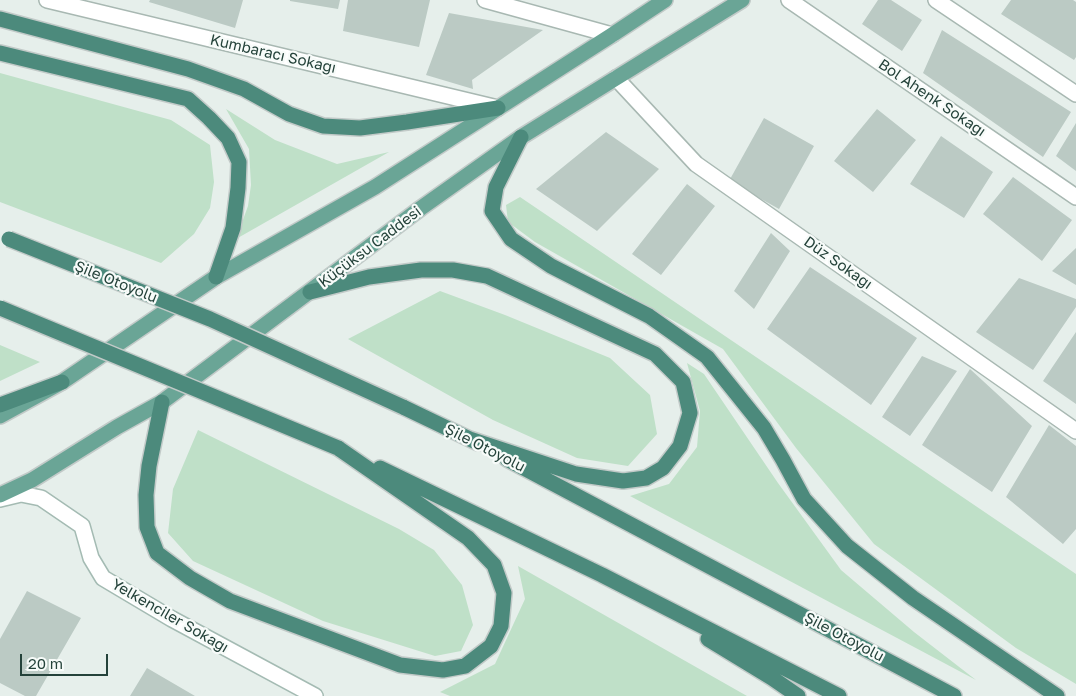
<!DOCTYPE html>
<meta charset="utf-8">
<style>
body{margin:0}
#map{position:relative;width:1076px;height:696px;overflow:hidden;background:#e6efeb;font-family:"Golos Text",sans-serif}
canvas{display:block}
.scale{position:absolute;left:20px;top:654px;width:88px;height:22px;box-sizing:border-box;border:2px solid #24423a;border-top:0;padding-left:6px;font-size:15px;line-height:18px;white-space:nowrap;color:#24423a;-webkit-text-stroke:4px #f7fbf9;paint-order:stroke}
</style>
<div id="map">
<canvas width="1076" height="696"></canvas>
<div class="scale">20 m</div>
</div>
<script>
const context = document.querySelector('canvas').getContext('2d');
context.lineJoin = 'round';
function paint(path, color) { context.fillStyle = color; context.fill(path, 'evenodd'); }
const poly = rows => new Path2D(rows.map(r => 'M' + r).join(''));
function trace(path, color, width, dash) { context.strokeStyle = color; context.lineWidth = width; context.lineCap = dash ? 'butt' : 'round'; context.setLineDash(dash || []); context.stroke(path); }
function label(font, color, halo, rows, align = 'center') {
  context.font = font + ' "Golos Text",sans-serif'; context.lineWidth = 4.5; context.setLineDash([]); context.textBaseline = 'middle'; context.strokeStyle = halo; context.fillStyle = color; for (const [text, x, y, turn = 0] of rows) {
    context.save(); context.translate(x, y); context.rotate((+turn || 0) * Math.PI / 180); context.textAlign = isNaN(turn) ? turn : align; if (halo) context.strokeText(text, 0, 0); context.fillText(text, 0, 0); context.restore();
  }
}
const green = poly([
 [0,73,171,120,210,145,214,182,210,208,194,234,161,263,0,202],
 [226,109,275,140,337,164,389,152,236,239,248,206,251,185,249,149],
 [520,197,1076,574,1076,684,1016,648,874,544,796,448,723,349,535,242,508,222,506,205],
 [440,291,505,315,610,358,650,395,657,434,628,466,577,458,493,420,348,339],
 [0,345,40,362,0,381],
 [687,363,704,374,778,483,841,570,914,632,976,680,630,496,669,484,697,447,700,411],
 [198,430,399,529,434,550,462,585,473,625,461,651,435,656,323,621,193,561,168,533,173,489],
 [518,566,747,696,450,696,440,692,495,664,525,599]
]);
const building = poly([
 [150,0,243,0,235,28,149,2],
 [290,0,340,0,338,9,290,1],
 [348,0,430,0,419,47,343,31],
 [878,0,891,0,922,20,902,51,862,24],
 [1011,0,1073,0,1076,2,1076,57,1074,60,1001,14],
 [449,13,543,30,472,80,473,89,426,75],
 [942,30,1071,112,1043,157,923,73],
 [877,109,916,140,873,192,834,161],
 [764,118,814,146,779,209,729,181],
 [1076,123,1076,171,1056,156],
 [606,132,659,169,597,231,536,189],
 [941,136,993,172,964,218,910,184],
 [1013,177,1072,220,1042,261,983,214],
 [687,184,715,206,661,275,632,254],
 [771,233,790,251,754,309,734,291],
 [1076,248,1076,285,1052,271],
 [810,267,917,338,871,405,767,329],
 [1019,278,1076,299,1076,307,1033,370,976,332],
 [1076,332,1076,404,1043,381],
 [922,356,957,371,910,436,882,417],
 [970,369,1032,426,992,492,922,445],
 [1049,425,1076,446,1076,529,1063,544,1006,497],
 [27,591,81,618,36,696,25,696,0,683,0,639],
 [147,668,195,696,130,696]
]);
const minor = poly([
 [47,0,498,108],
 [485,0,612,35],
 [789,0,1076,197],
 [936,0,1076,94],
 [616,78,696,164,1076,431]
]);
const secondary = poly([
 [0,499,21,494,41,498,82,526,91,558,103,578,172,619,315,696]
]);
const primary = poly([
 [0,416,62,382,216,277,375,187,612,35,665,0],
 [0,495,32,480,117,427,162,402,421,208,521,137,742,0]
]);
const trunk = poly([
 [0,19,188,69,244,89,289,114,323,126,360,128,407,122,498,108],
 [0,53,188,99,209,118,228,138,239,162,238,188,233,228,216,277],
 [521,137,496,187,492,211,511,239,551,266,649,316,707,357,764,428,783,460,804,499,847,546,913,598,1057,696],
 [310,292,369,277,421,270,453,270,487,276,655,354,683,382,690,413,680,446,663,468,646,478,623,481,576,474,470,439],
 [162,402,149,466,146,495,147,527,157,553,190,578,230,601,400,665,443,670,465,666,491,646,501,626,504,593,494,565,468,538,338,448],
 [0,405,62,382],
 [403,407,478,443],
 [507,459,954,696],
 [380,468,602,575,839,696],
 [708,639,772,678,798,696]
]);
const trunkBridge = poly([
 [9,239,210,319,403,407],
 [0,308,338,448]
]);
const streetNames = [
 ["Kumbaracı Sokağı",273,54,13],
 ["Bol Ahenk Sokağı",932,98,34],
 ["Küçüksu Caddesi",370,247,-37],
 ["Düz Sokağı",838,263,35],
 ["Şile Otoyolu",116,282,22],
 ["Şile Otoyolu",485,448,27],
 ["Yelkenciler Sokağı",170,616,30],
 ["Şile Otoyolu",844,637,28]
];
paint(green, '#bfe0c8');
paint(building, '#bbcac4');
trace(minor, '#a8b8b2', 18);
trace(secondary, '#a4bbb3', 18);
trace(primary, '#c2cac8', 18);
trace(trunk, '#c2cac8', 18);
trace(minor, '#fff', 15);
trace(secondary, '#fff', 15);
trace(primary, '#6aa596', 15);
trace(trunk, '#4c8a7c', 15);
trace(trunkBridge, '#c2cac8', 18, []);
trace(trunkBridge, '#4c8a7c', 15);
label('15px', '#24423a', '#f7fbf9', streetNames);
</script>
